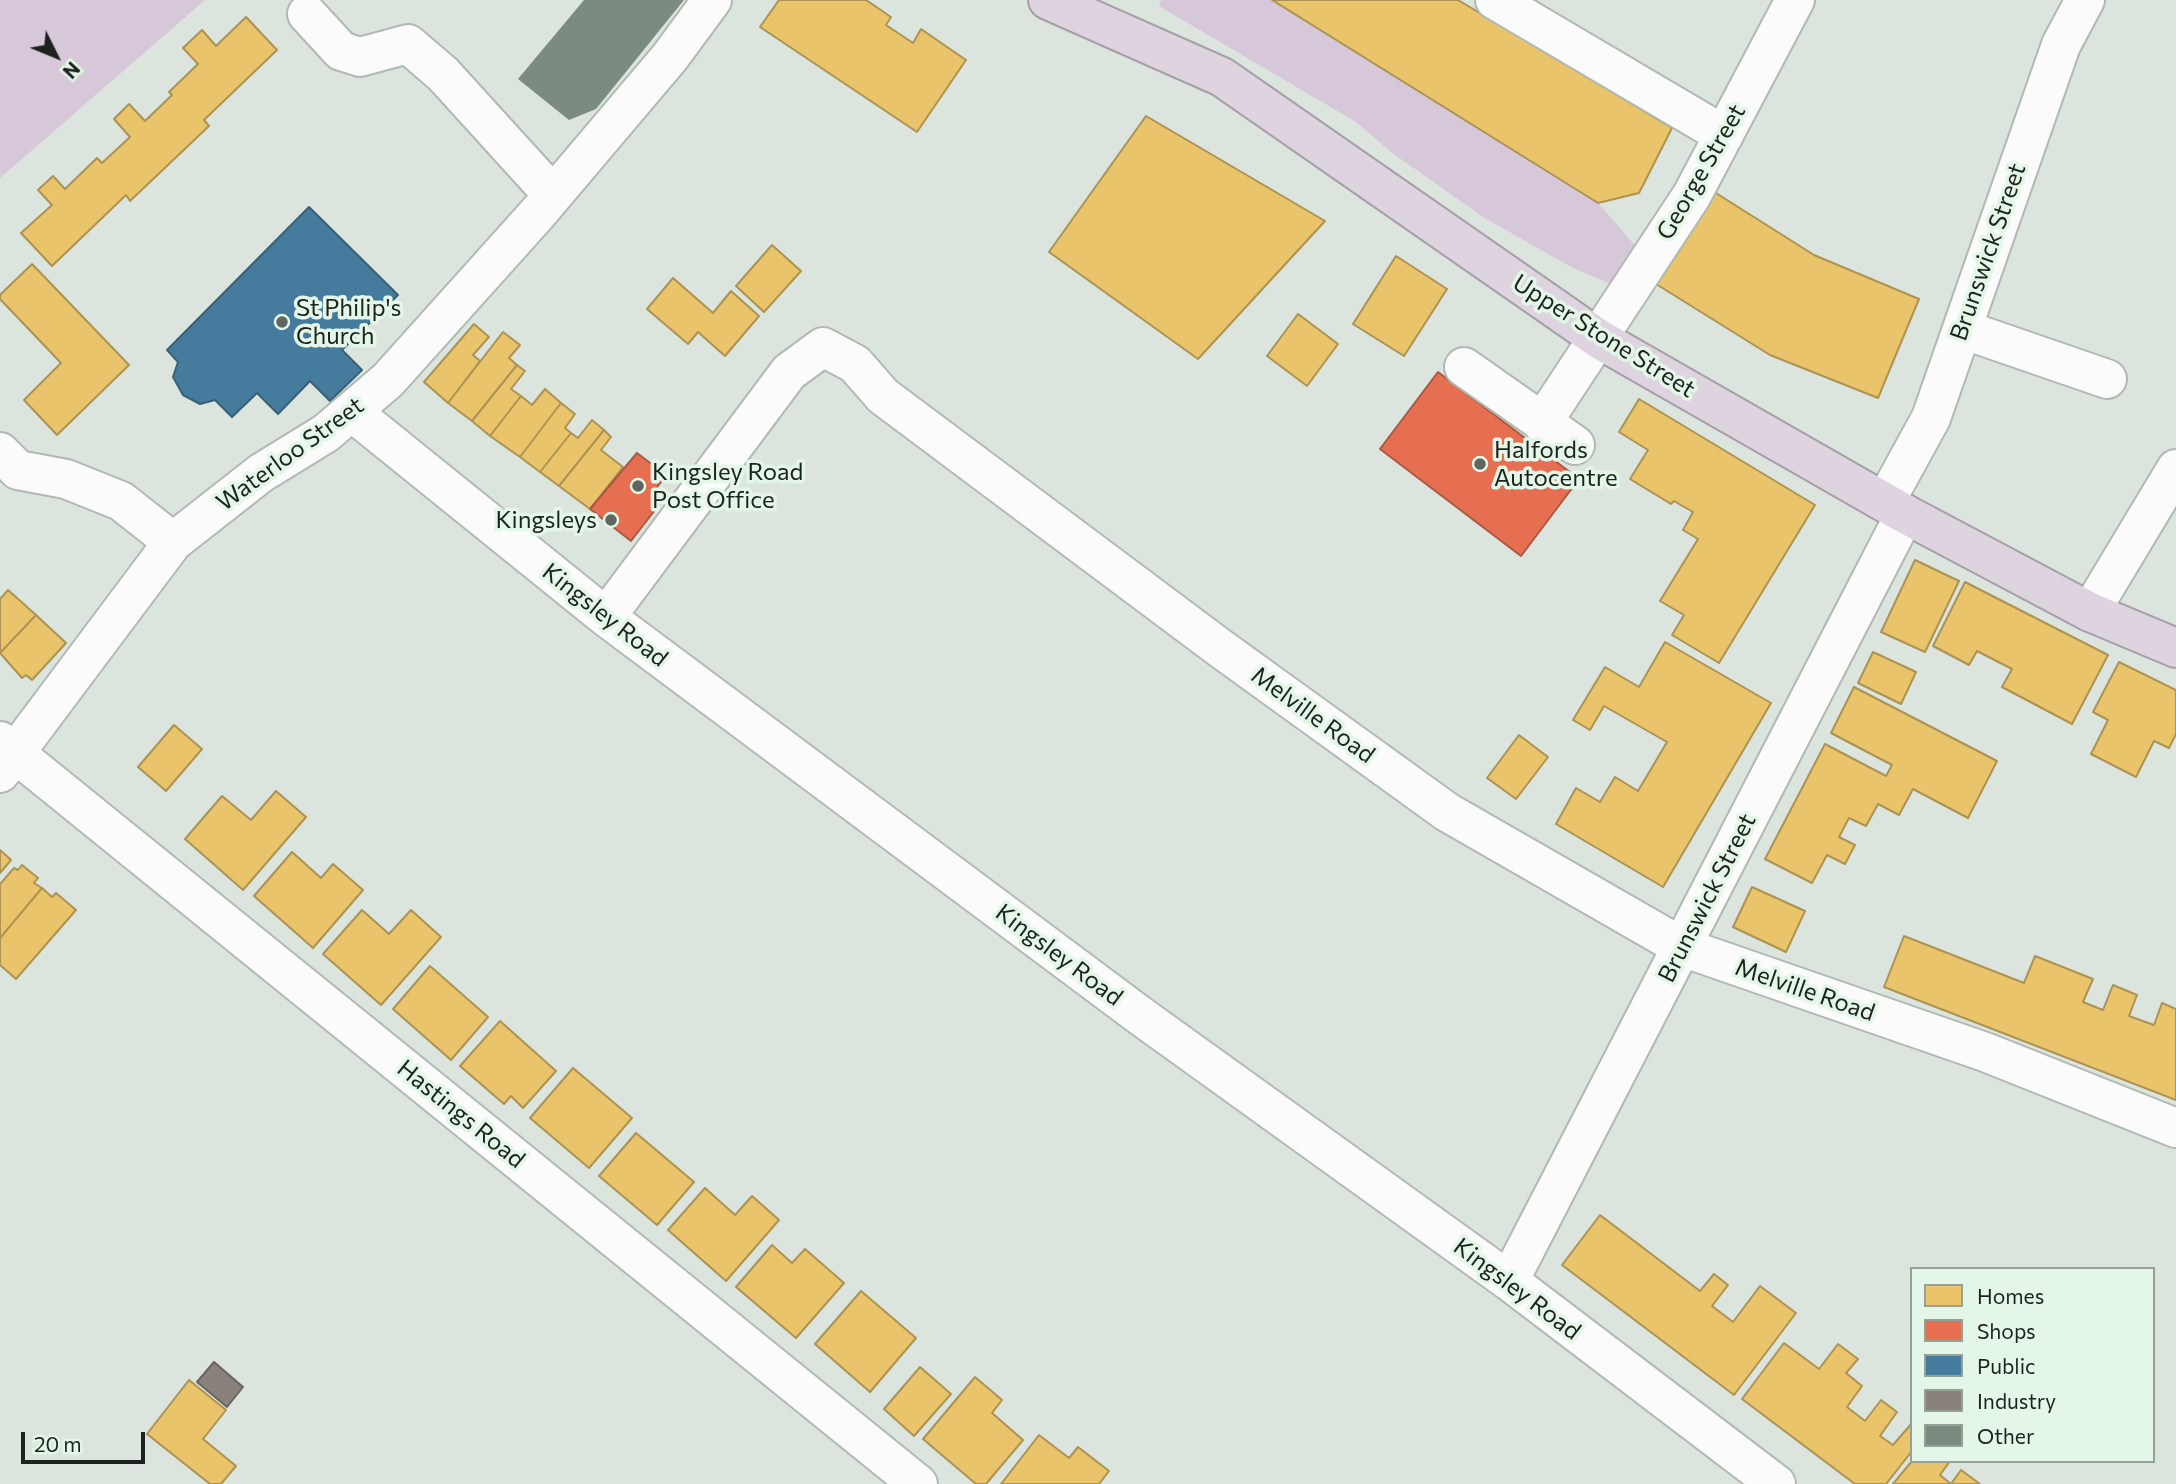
<!DOCTYPE html>
<style>
body{margin:0}
#map{position:relative;width:2176px;height:1484px;overflow:hidden;background:#dbe4dd;font-family:Commissioner,sans-serif}
canvas{display:block}
.legend{position:absolute;left:1910px;top:1267px;width:245px;height:196px;box-sizing:border-box;background:#e4f6e7;border:2px solid #94a196;margin:0;padding:9px 12px;list-style:none;font-size:21px;color:#1c221d}
.legend li{display:flex;align-items:center;gap:14px;height:35px}
.legend b{width:35px;border:2px solid #94a196}
.north{position:absolute;left:21px;top:21px;width:70px;height:70px;-webkit-text-stroke:5px #e4f6e7;paint-order:stroke;rotate:133deg;font-size:19px;font-weight:700;line-height:28px;text-align:center;color:#1c221d}
.north::after{content:'';display:block;margin:auto;width:24px;height:32px;background:#1c221d;clip-path:polygon(50% 0,100% 100%,50% 72%,0 100%)}
.scale{position:absolute;left:21px;top:1432px;width:124px;height:32px;box-sizing:border-box;border:4px solid #1c221d;border-top:0;padding-left:9px;font-size:21px;line-height:24px;white-space:nowrap;color:#1c221d;-webkit-text-stroke:5px #e4f6e7;paint-order:stroke}
</style>
<div id="map">
<canvas width="2176" height="1484"></canvas>
<ul class="legend">
<li><b style="height:19px;background:#e9c46a"></b>Homes</li>
<li><b style="height:19px;background:#e76f51"></b>Shops</li>
<li><b style="height:19px;background:#457b9d"></b>Public</li>
<li><b style="height:19px;background:#8a817c"></b>Industry</li>
<li><b style="height:19px;background:#7b8b80"></b>Other</li>
</ul>
<div class="north">N</div>
<div class="scale">20 m</div>
</div>
<script>
const context = document.querySelector('canvas').getContext('2d');
context.lineJoin = 'round';
function paint(path, color) { context.fillStyle = color; context.fill(path, 'evenodd'); }
const poly = rows => new Path2D(rows.map(r => 'M' + r).join(''));
function trace(path, color, width, dash) { context.strokeStyle = color; context.lineWidth = width; context.lineCap = dash ? 'butt' : 'round'; context.setLineDash(dash || []); context.stroke(path); }
function label(font, color, halo, rows, align = 'center') {
  context.font = font + ' Commissioner,sans-serif'; context.lineWidth = 7; context.setLineDash([]); context.textBaseline = 'middle'; context.strokeStyle = halo; context.fillStyle = color; for (const [text, x, y, turn = 0] of rows) {
    context.save(); context.translate(x, y); context.rotate((+turn || 0) * Math.PI / 180); context.textAlign = isNaN(turn) ? turn : align; if (halo) context.strokeText(text, 0, 0); context.fillText(text, 0, 0); context.restore();
  }
}
const green = poly([
 [0,0,205,0,0,178],
 [1161,0,1272,0,1598,203,1638,249,1616,286,1573,268,1483,217,1391,152,1356,122,1159,6]
]);
const homes = poly([
 [779,0,866,0,891,17,886,25,913,43,921,29,966,60,917,132,760,27,779,0],
 [1272,0,1458,0,1672,128,1639,193,1598,203,1272,0],
 [246,17,277,50,204,120,209,126,130,201,126,195,52,266,21,233,52,205,38,190,53,176,65,189,97,158,102,163,130,137,114,119,129,104,145,121,172,95,169,92,198,64,183,48,202,30,216,46,246,17],
 [1146,116,1325,221,1198,359,1049,252,1146,116],
 [1708,188,1814,255,1919,299,1878,398,1770,355,1648,279,1708,188],
 [772,245,801,271,764,312,736,286,772,245],
 [1396,256,1447,289,1404,356,1353,324,1396,256],
 [32,264,129,365,57,435,24,400,61,363,0,299,0,295,32,264],
 [673,278,713,313,731,291,759,316,725,356,698,332,688,344,647,309,673,278],
 [1298,314,1338,344,1307,386,1267,356,1298,314],
 [474,324,489,337,473,355,480,361,448,403,424,382,474,324],
 [503,332,520,345,509,358,517,365,472,421,448,403,503,332],
 [517,365,525,371,511,389,521,396,490,436,472,421,517,365],
 [545,389,561,403,520,457,490,436,521,396,532,405,545,389],
 [1639,399,1815,505,1719,663,1672,635,1684,615,1660,601,1698,539,1683,530,1693,512,1674,501,1671,504,1630,479,1648,450,1619,432,1639,399],
 [561,403,575,414,565,428,571,433,540,472,520,457,561,403],
 [592,420,604,430,559,486,540,472,571,433,578,438,592,420],
 [604,430,611,437,601,450,623,467,590,509,559,486,604,430],
 [1915,560,1959,581,1925,652,1881,632,1915,560],
 [1965,582,2108,655,2072,724,2002,687,2012,669,1977,651,1969,665,1933,646,1965,582],
 [8,590,36,615,0,653,0,599,8,590],
 [36,615,66,643,32,680,26,675,22,678,0,653,36,615],
 [1665,642,1771,703,1663,887,1556,824,1576,788,1600,802,1615,777,1638,791,1667,742,1604,706,1590,730,1573,720,1605,667,1639,687,1665,642],
 [1873,652,1916,672,1901,704,1858,683,1873,652],
 [2119,662,2176,690,2176,734,2169,748,2154,741,2136,777,2091,754,2108,720,2093,712,2119,662],
 [1854,687,1997,761,1968,818,1913,789,1899,815,1878,804,1866,826,1849,818,1839,837,1855,845,1845,864,1827,855,1812,883,1765,859,1825,744,1886,776,1892,765,1831,733,1854,687],
 [174,725,202,749,166,791,138,767,174,725],
 [1519,735,1548,757,1516,799,1487,778,1519,735],
 [276,791,306,817,243,890,185,839,222,796,251,820,276,791],
 [0,850,11,860,0,873,0,850],
 [292,852,321,878,333,864,363,890,313,948,254,896,292,852],
 [22,865,38,878,34,883,42,888,0,938,0,884,14,868,18,870,22,865],
 [1752,887,1805,911,1786,952,1733,927,1752,887],
 [42,888,52,897,56,893,76,910,16,979,0,965,0,938,42,888],
 [362,910,389,934,411,910,441,937,381,1005,323,954,362,910],
 [1904,936,2024,983,2035,956,2093,979,2083,1002,2103,1010,2113,985,2137,995,2129,1016,2154,1025,2162,1003,2176,1009,2176,1100,1884,987,1904,936],
 [430,966,488,1017,451,1060,393,1009,430,966],
 [500,1021,556,1071,523,1108,511,1096,504,1104,460,1066,500,1021],
 [573,1068,632,1118,589,1168,530,1118,573,1068],
 [636,1133,694,1182,657,1225,599,1176,636,1133],
 [705,1188,735,1215,752,1196,779,1220,726,1281,668,1230,705,1188],
 [1600,1215,1700,1291,1714,1274,1728,1285,1712,1306,1733,1322,1760,1286,1796,1313,1734,1395,1562,1265,1600,1215],
 [772,1245,792,1263,805,1249,844,1283,796,1338,736,1287,772,1245],
 [861,1291,916,1338,870,1392,815,1344,861,1291],
 [1784,1343,1819,1369,1838,1344,1858,1359,1846,1373,1862,1386,1847,1407,1865,1421,1881,1400,1897,1412,1880,1436,1893,1445,1912,1423,1912,1451,1886,1484,1855,1484,1742,1399,1784,1343],
 [920,1367,951,1394,914,1436,884,1409,920,1367],
 [975,1377,1002,1400,992,1413,1023,1440,986,1484,976,1484,923,1439,975,1377],
 [189,1380,226,1410,203,1439,236,1466,221,1484,210,1484,147,1434,189,1380],
 [1039,1435,1069,1458,1078,1447,1109,1471,1099,1484,1001,1484,1039,1435],
 [1912,1461,1950,1461,1940,1475,1951,1484,1961,1470,1980,1484,1893,1484,1912,1461]
]);
const shops = poly([
 [1438,372,1579,479,1521,556,1380,449,1438,372],
 [637,453,666,475,655,490,665,497,631,541,590,509,637,453]
]);
const public = poly([
 [309,207,398,295,342,350,362,370,330,401,310,381,278,414,257,393,232,417,215,400,200,404,183,395,173,377,178,362,167,350,309,207]
]);
const industry = poly([
 [214,1362,243,1387,227,1407,197,1382,214,1362]
]);
const building = poly([
 [584,0,684,0,596,109,569,120,518,79]
]);
const minor = poly([
 [1495,0,1724,135],
 [307,14,341,51,360,57,408,44,443,74,553,195],
 [1962,329,2107,379],
 [1464,367,1575,445],
 [352,412,606,617,1142,1017,1509,1281,1776,1484],
 [1542,423,1692,195,1795,0],
 [0,452,18,470,66,479,121,501,173,542],
 [1885,502,1931,418,2061,45,2085,0],
 [2090,612,2176,469],
 [606,617,789,372,823,347,855,364,883,396,1220,648,1447,812,1682,947,1985,1052,2176,1128],
 [0,741,918,1484],
 [0,773,173,542,261,473,326,433,388,380,538,213,670,57,712,0],
 [1509,1281,1905,514]
]);
const highway = poly([
 [1048,0,1222,77,1599,339,1905,514,2090,612,2176,648]
]);
const markers = [
 [282,322,7,"#5f6660"],
 [1480,464,7,"#5f6660"],
 [638,486,7,"#5f6660"],
 [611,520,7,"#5f6660"]
];
const streetNames = [
 ["George Street",1701,172,-60],
 ["Brunswick Street",1988,252,-71],
 ["Upper Stone Street",1604,336,32],
 ["Waterloo Street",290,454,-36],
 ["Kingsley Road",605,615,38],
 ["Melville Road",1313,715,36],
 ["Brunswick Street",1707,898,-63],
 ["Kingsley Road",1059,955,37],
 ["Melville Road",1805,990,19],
 ["Hastings Road",461,1114,39],
 ["Kingsley Road",1517,1289,37]
];
const poiNames = [
 ["St Philip's",296,308],
 ["Church",296,336],
 ["Halfords",1494,450],
 ["Autocentre",1494,478],
 ["Kingsley Road",652,472],
 ["Post Office",652,500],
 ["Kingsleys",597,520,"right"]
];
paint(green, '#d6c8d8');
paint(homes, '#e9c46a');
trace(homes, '#ac9353', 2);
paint(shops, '#e76f51');
trace(shops, '#aa5841', 2);
paint(public, '#457b9d');
trace(public, '#396077', 2);
paint(industry, '#8a817c');
trace(industry, '#696460', 2);
paint(building, '#7b8b80');
trace(minor, '#b1b9b3', 42);
trace(highway, '#a69fa8', 42);
trace(minor, '#fafbfa', 38);
trace(highway, '#ded4df', 38);
for (const [x, y, r, color] of markers) { const dot = new Path2D(); dot.arc(x, y, r, 0, 2 * Math.PI); context.fillStyle = color; context.fill(dot); trace(dot, '#e4f6e7', 2.5); }
label('24px', '#1c221d', '#e4f6e7', streetNames);
label('24px', '#1c221d', '#e4f6e7', poiNames, 'left');
</script>
